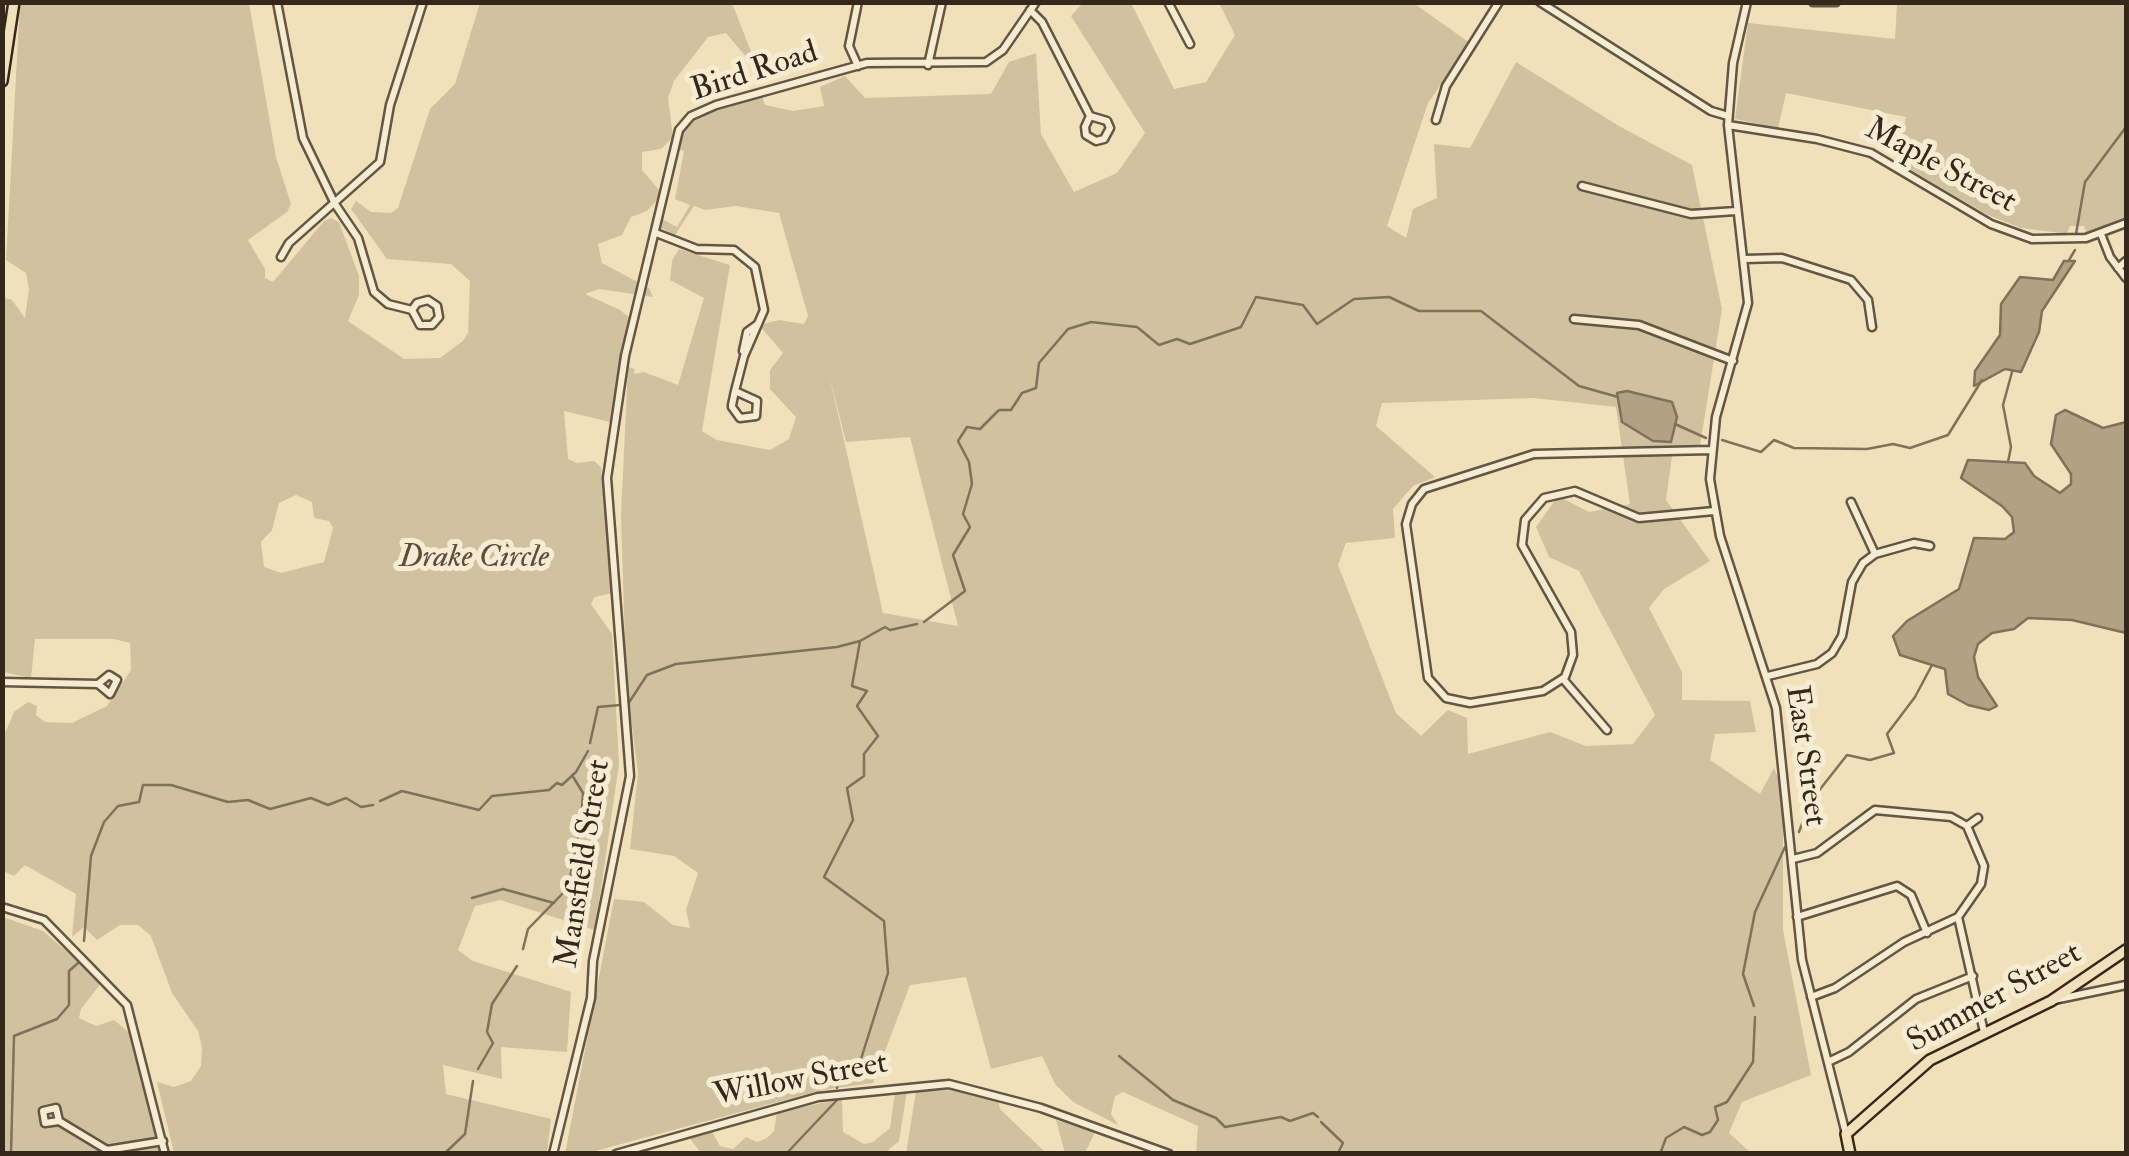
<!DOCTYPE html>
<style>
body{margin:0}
#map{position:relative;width:2129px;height:1156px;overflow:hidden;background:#f1e1ba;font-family:"IM FELL Double Pica",serif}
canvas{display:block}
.frame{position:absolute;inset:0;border:5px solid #34281b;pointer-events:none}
</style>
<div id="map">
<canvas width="2129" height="1156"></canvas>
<div class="frame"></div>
</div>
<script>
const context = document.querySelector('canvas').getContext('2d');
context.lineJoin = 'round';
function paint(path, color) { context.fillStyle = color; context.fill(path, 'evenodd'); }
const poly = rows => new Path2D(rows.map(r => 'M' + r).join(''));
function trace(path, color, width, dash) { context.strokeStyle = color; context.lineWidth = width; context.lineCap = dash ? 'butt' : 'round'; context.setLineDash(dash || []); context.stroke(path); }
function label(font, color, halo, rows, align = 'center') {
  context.font = font + ' "IM FELL Double Pica",serif'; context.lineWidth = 10; context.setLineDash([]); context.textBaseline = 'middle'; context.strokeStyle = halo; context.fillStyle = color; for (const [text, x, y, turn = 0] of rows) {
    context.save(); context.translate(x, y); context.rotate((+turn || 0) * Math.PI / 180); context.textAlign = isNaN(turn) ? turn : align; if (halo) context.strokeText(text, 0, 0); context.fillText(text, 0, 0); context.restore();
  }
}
const green = poly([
 [1412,2,1470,43,1428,103,1387,226,1406,238,1413,209,1437,198,1434,144,1470,148,1516,62,1619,126,1692,165,1722,309,1699,452,1672,456,1666,500,1710,561,1664,589,1649,608,1682,672,1682,700,1750,701,1756,732,1715,734,1710,760,1760,794,1774,768,1783,790,1783,930,1811,1075,1742,1102,1729,1133,1751,1153,1196,1153,1198,1126,1123,1092,1115,1096,1111,1114,1118,1125,1073,1102,1055,1084,1042,1056,991,1069,966,977,910,985,873,1083,822,1090,588,1153,565,1154,614,899,644,902,673,925,690,928,686,910,698,873,674,856,630,849,638,773,626,679,621,515,628,367,635,369,634,374,644,372,678,385,704,298,670,280,672,261,679,249,730,265,702,431,717,440,770,450,789,439,796,417,770,389,770,370,783,353,759,325,779,320,804,324,808,316,779,213,736,206,705,210,694,206,675,235,662,228,662,219,677,227,690,205,675,199,684,151,677,149,686,125,700,114,762,96,765,105,793,111,824,106,820,87,845,76,865,98,991,94,1009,62,1036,53,1041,134,1074,192,1117,173,1145,133,1071,16,1083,3,1131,3,1174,89,1206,82,1235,35,1219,3],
 [829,374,846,442,910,437,958,626,883,613],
 [1534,398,1616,407,1630,504,1589,512,1558,496,1536,527,1549,557,1579,571,1655,715,1633,744,1586,746,1550,732,1468,754,1467,718,1448,710,1421,736,1396,713,1338,565,1346,543,1395,538,1393,509,1413,486,1435,477,1376,426,1382,403],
 [1911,2,2126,3,2126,217,2086,233,2084,226,2070,226,2067,233,2060,233,2021,228,1988,215,1896,161,1906,117,1786,93,1778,128,1735,119,1748,23,1895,39,1897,4],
 [20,3,249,3,276,157,291,204,287,212,248,240,265,269,265,278,273,282,324,221,331,218,339,222,359,276,359,295,348,321,404,359,440,358,463,341,468,333,470,281,451,264,387,259,351,209,356,201,371,212,391,213,398,208,430,109,455,84,480,3,732,3,759,72,726,33,708,37,674,81,668,98,673,137,661,149,642,152,642,170,660,191,657,200,647,211,631,217,622,235,598,244,602,263,649,288,653,297,599,289,585,294,620,310,635,322,610,422,564,411,568,459,577,463,594,461,601,467,612,593,595,597,591,604,612,634,619,764,595,930,500,900,475,906,458,950,473,961,571,992,567,1052,501,1047,502,1079,443,1065,446,1094,551,1119,547,1153,174,1153,157,1082,174,1087,191,1081,201,1066,202,1048,198,1031,172,993,151,936,138,925,120,925,97,940,84,927,72,937,76,894,25,865,14,876,3,871,3,738,14,712,28,702,37,706,36,715,45,722,72,723,107,706,131,670,130,643,114,639,35,639,31,678,3,672,2,297,12,300,25,318,29,289,26,273,6,260],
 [296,495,312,502,314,518,329,521,333,528,324,562,281,573,264,567,261,542,272,530,279,503],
 [3,917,43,931,102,982,81,1009,79,1018,96,1026,114,1020,132,1035,160,1153,3,1154],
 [955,1090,998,1100,1000,1109,1046,1153,906,1154,916,1091],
 [907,1091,899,1141,885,1153,701,1153,689,1137,711,1130,720,1146,733,1149,746,1137,757,1142,767,1138,774,1131,777,1112,842,1099,843,1132,864,1144,873,1142,890,1128,895,1092],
 [1056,1120,1095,1132,1085,1153,1065,1153]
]);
const water = poly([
 [2064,261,2075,261,2042,311,2039,332,2021,372,2005,369,1974,386,1975,371,2000,335,2001,304,2020,277,2053,280,2064,261],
 [1627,391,1672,402,1677,417,1671,442,1653,441,1622,422,1617,393,1627,391],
 [2065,410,2103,428,2126,422,2126,633,2072,620,2028,618,2014,629,1992,633,1978,644,1974,657,1978,677,1997,706,1989,710,1968,705,1948,694,1945,669,1900,655,1893,636,1907,621,1959,589,1974,538,2005,539,2014,532,2012,517,2002,506,1961,478,1968,460,2025,463,2034,476,2060,493,2071,484,2071,474,2051,444,2056,415,2065,410]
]);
const stream = poly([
 [2076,234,2085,182,2126,127],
 [2069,260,2075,250],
 [1675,424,1706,438],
 [1722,440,1761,452,1774,440,1794,448,1867,449,1893,444,1910,448,1948,435,1982,380],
 [2008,462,2011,447,2003,405,2012,372],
 [924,622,965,591,953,555,970,527,963,514,972,484,969,462,958,441,967,427,980,429,999,410,1011,410,1022,393,1036,388,1039,363,1068,329,1091,322,1137,327,1159,345,1177,339,1190,344,1241,327,1256,297,1303,305,1317,324,1354,299,1389,297,1419,311,1481,311,1579,386,1618,397],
 [628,704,647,675,676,664,837,647,860,641,885,627,890,630,917,624],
 [590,743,598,707,620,705],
 [572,775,583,793,581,824],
 [380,801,402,791,479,810,492,796,549,790,557,783,562,785,576,772,588,751],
 [1799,832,1810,802,1847,755,1870,760,1894,753,1887,734,1915,697,1932,665],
 [472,898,503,889,554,903],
 [84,941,91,856,104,822,118,806,139,802,143,785,171,785,228,802,248,800,270,809,311,798,328,805,346,798,361,807,373,805],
 [523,949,528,929,568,888,578,837],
 [1754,1006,1743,974,1755,912,1785,847],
 [1119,1056,1173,1100,1216,1118,1225,1127,1281,1117,1290,1121,1313,1113,1318,1117],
 [478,1069,493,1043,487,1032,492,1004,517,966],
 [837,1088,838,1068,861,1059,888,973,884,921,824,877,853,820,847,788,864,776,864,754,878,736,857,706,867,691,852,686,860,641],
 [1321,1122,1343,1143,1339,1151,1343,1154],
 [11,1154,14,1036,57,1019,69,1005,69,971,78,963],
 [444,1154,465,1134,473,1081],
 [786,1154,837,1100],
 [1660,1154,1666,1138,1684,1127,1702,1135,1710,1132,1718,1120,1715,1107,1727,1102,1753,1062,1755,1017]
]);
const minor = poly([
 [277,2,303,138,335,204,358,238,374,292,388,304,412,310,420,325,432,325,439,317,437,306,428,300,417,303,412,310],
 [1168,2,1190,44],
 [1540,2,1711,111,1728,116],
 [1747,2,1733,63,1728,125,1748,303,1716,417,1710,479,1720,536,1776,708,1802,960,1846,1134],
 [1813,2,1836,2],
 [1030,10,1042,22,1090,116,1107,121,1110,128,1104,139,1096,141,1086,135,1085,127,1090,116],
 [928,65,942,2],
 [858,66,849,46,858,2],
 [1436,120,1446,86,1499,2],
 [1728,125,1817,139,1871,153,1991,224,2032,239,2086,238,2126,223],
 [1582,186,1691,214,1736,211],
 [656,233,697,249,734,250,755,267,764,310,744,356,735,391,732,405,732,407,740,418,756,416,757,401,735,391],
 [2101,234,2110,257,2126,278],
 [281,257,289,243,380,162,390,105,423,2],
 [1745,259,1782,258,1851,280,1868,300,1872,327],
 [2118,268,2126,261],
 [1574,319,1639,325,1733,361],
 [743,351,747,332,758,324],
 [1711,450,1534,454,1424,489,1412,504,1406,524,1428,678,1446,698,1470,703,1543,691,1565,677,1573,655,1571,632,1522,545,1525,520,1544,498,1575,491,1639,518,1714,511],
 [1851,502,1875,554],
 [1768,676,1817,664,1832,653,1842,636,1852,582,1863,563,1875,554,1914,543,1930,546],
 [1563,679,1607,730],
 [2,682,98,684,109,675,117,680,110,694,98,684],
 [1967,826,1984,866,1981,884,1958,917,1984,1032],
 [1793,859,1817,853,1875,810,1951,817,1967,826,1978,818],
 [2,907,44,920,127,1005,165,1154],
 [1797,917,1897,886,1911,895,1927,933],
 [1811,997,1835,988,1904,942,1958,917],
 [2054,1000,2126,985],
 [1828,1062,1849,1052,1916,999,1973,976],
 [59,1121,45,1123,43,1111,56,1108,59,1121,107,1150,163,1141],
 [553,1154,591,998,593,961,630,776,607,478,625,356,679,130,691,116,716,105,867,63,986,62,1003,50,1036,2],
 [616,1154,818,1097,949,1084,1041,1108,1169,1154]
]);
const major = poly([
 [2,81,14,2],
 [1850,1154,1846,1134,1930,1060,2051,1001,2126,950]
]);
const streetNames = [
 ["Bird Road",755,73,-18],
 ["Maple Street",1940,167,28],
 ["East Street",1804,756,82],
 ["Mansfield Street",585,864,-81],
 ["Summer Street",1995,999,-29],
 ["Willow Street",801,1081,-11]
];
const parkNames = [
 ["Drake Circle",474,559]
];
paint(green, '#d1c29f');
paint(water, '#b1a284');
trace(water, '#7f715a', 2.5);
trace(stream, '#7f715a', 2.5);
trace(minor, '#635643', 11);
trace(major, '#34281b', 14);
trace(minor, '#f6ecd2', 6);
trace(major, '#f1e1ba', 9);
label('32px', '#34281b', '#f6ecd2', streetNames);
label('italic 32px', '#5b4e3c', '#f6ecd2', parkNames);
</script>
